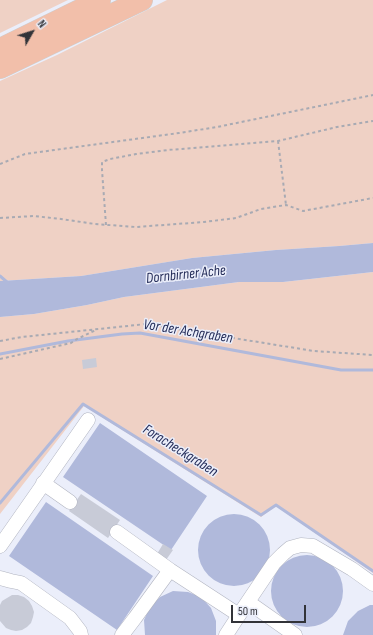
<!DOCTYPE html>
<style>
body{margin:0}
#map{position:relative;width:373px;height:635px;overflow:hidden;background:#ebeefa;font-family:"Sofia Sans Condensed",sans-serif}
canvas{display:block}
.north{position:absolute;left:12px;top:12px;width:40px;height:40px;-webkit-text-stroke:3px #ebeefa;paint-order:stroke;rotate:51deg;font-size:11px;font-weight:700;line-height:16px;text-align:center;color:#323338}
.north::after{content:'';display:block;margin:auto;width:14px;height:18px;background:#323338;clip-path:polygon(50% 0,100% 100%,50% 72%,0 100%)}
.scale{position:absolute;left:231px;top:605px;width:75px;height:18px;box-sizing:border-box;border:2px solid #323338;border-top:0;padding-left:5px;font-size:12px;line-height:14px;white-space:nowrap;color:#323338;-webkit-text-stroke:3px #ebeefa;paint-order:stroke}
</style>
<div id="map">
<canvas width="373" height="635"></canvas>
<div class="north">N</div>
<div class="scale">50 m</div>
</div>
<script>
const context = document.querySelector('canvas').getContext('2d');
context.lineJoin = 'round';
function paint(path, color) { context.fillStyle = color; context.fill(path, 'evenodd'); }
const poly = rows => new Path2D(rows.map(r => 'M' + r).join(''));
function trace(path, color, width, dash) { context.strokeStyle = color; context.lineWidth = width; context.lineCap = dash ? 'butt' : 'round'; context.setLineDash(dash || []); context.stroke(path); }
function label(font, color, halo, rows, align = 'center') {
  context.font = font + ' "Sofia Sans Condensed",sans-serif'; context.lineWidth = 3; context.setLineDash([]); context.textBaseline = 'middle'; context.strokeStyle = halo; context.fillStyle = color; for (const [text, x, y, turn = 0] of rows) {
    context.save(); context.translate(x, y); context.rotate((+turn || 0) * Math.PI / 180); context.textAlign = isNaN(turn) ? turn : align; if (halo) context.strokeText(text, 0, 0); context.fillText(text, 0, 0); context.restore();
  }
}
const green = poly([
 [0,0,68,0,0,33],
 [167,0,373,0,373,243,339,246,276,250,192,258,81,276,0,281,0,81,57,55],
 [373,272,373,573,276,506,261,517,84,406,0,514,0,317,34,314,87,305,124,297,239,282,283,282]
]);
const water = poly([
 [373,243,373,272,283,282,239,282,124,297,87,305,34,314,0,317,0,281,81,276,192,258,276,250,339,246],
 [100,423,207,496,171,550,63,477],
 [46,502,153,576,117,630,9,556],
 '198 550a36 36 0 1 1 72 0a36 36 0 1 1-72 0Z',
 '271 591a36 36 0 1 1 72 0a36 36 0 1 1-72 0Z',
 [173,591,188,592,201,597,211,608,216,621,216,635,145,635,144,620,150,607,160,597],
 [370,605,373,605,373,635,343,635,348,621,358,611]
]);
const stream = poly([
 [0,276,8,283],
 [0,354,68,341,122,334,140,333,341,370,373,370],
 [0,503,83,404,261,515,276,505,373,571]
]);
const building = poly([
 [96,358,97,367,83,369,82,360],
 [81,494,120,520,108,538,69,511],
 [163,544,173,550,166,560,157,554],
 [12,595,18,595,24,597,29,601,32,606,34,612,33,617,31,623,27,627,22,630,16,631,11,630,6,628,0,621,0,605,2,601]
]);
const path = poly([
 [278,141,286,205],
 [0,164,25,154,179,133,217,127,373,95],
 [0,218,34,216,61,219,95,224,136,227,204,222,236,218,261,209,286,205,303,211,373,198],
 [106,225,102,170,102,162,110,159,136,154,168,150,278,141,337,127,373,121],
 [0,341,22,337,146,324,314,351,373,355],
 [0,359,71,343,77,339,96,330]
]);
const minor = poly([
 [43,483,70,502],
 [117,532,170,570],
 [0,546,88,420],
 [0,578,11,581,21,583,70,618,80,631,81,635],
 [248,602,295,635],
 [239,615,274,563,283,554,290,548,301,545,313,546,352,569,373,584],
 [122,635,135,618,170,570,239,615,226,635]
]);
const highway = poly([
 [0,49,100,0],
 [0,68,142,0]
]);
const waterNames = [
 ["Dornbirner Ache",186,275,-6],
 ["Vor der Achgraben",188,332,9],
 ["Foracheckgraben",180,451,32]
];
paint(green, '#efd1c5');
paint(water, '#b0b9db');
trace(stream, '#b0b9db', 3);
paint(building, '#c8cbd7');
trace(minor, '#b1b4c0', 15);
trace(highway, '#cececf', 22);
trace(path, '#a8aab3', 2, [3, 3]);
trace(minor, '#fff', 14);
trace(highway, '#f2bfaa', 21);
label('italic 15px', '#262e5a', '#ebeefa', waterNames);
</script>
